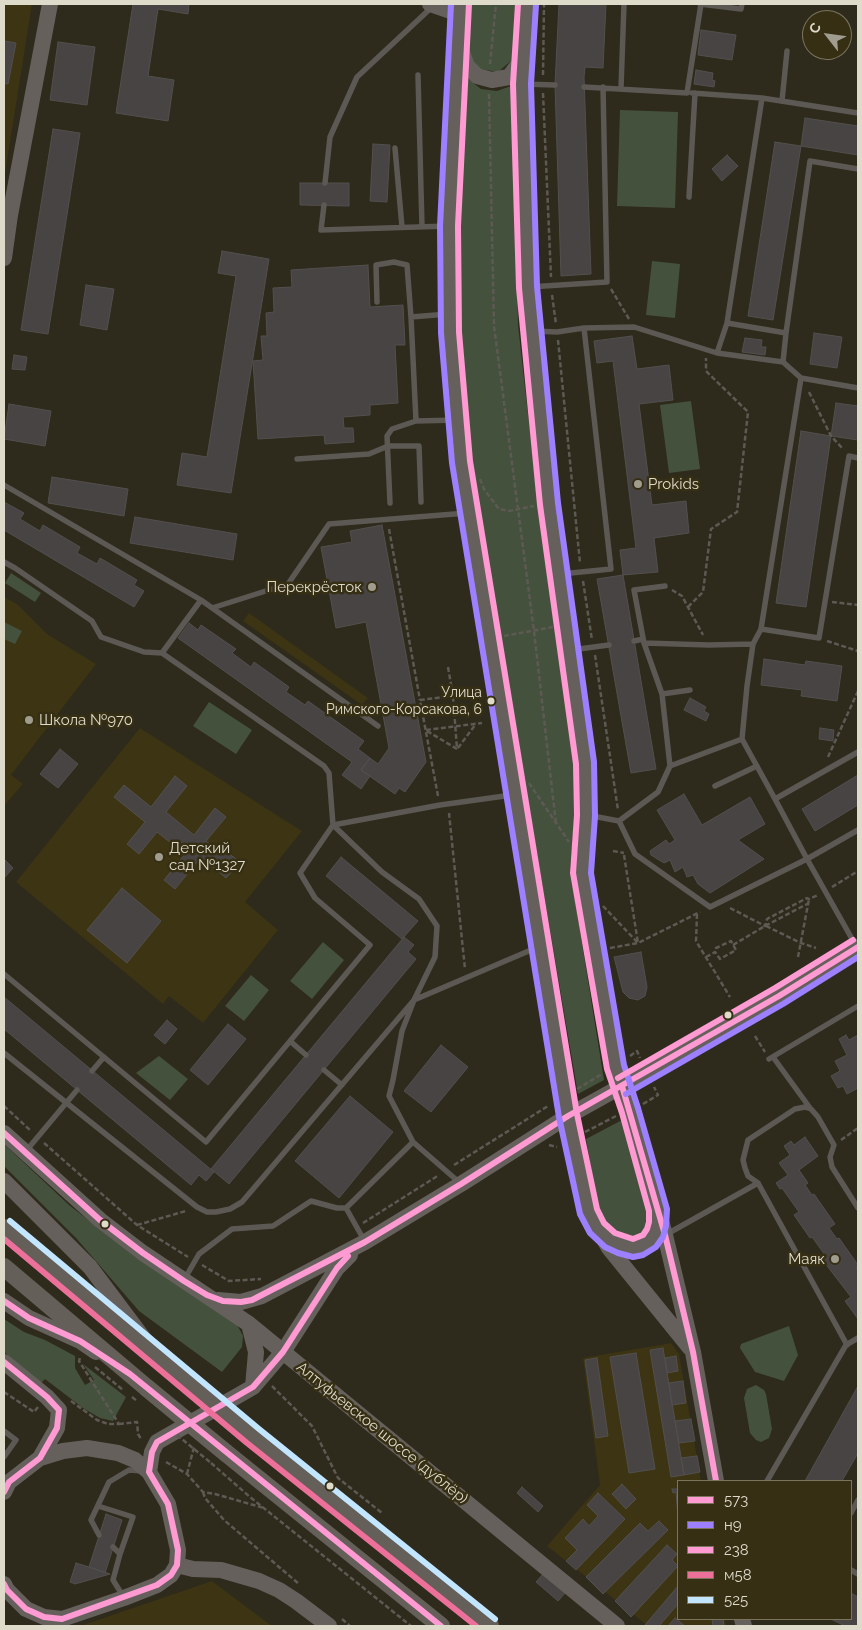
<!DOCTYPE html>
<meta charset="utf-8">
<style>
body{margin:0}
#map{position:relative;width:862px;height:1630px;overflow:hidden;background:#2e2a1c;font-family:Raleway,sans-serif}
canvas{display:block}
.frame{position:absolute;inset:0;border:5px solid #dfdbcb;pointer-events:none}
.legend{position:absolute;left:677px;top:1480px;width:175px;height:140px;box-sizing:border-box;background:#362f14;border:1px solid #7a745d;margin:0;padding:6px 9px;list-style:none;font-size:15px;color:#dfdbcb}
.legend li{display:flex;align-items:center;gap:10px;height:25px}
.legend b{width:25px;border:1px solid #7a745d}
.north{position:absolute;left:802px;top:10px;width:50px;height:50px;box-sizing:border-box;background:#362f14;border:1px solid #7a745d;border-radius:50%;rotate:300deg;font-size:14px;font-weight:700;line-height:20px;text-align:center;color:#dfdbcb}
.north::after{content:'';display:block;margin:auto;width:18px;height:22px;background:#a19d8e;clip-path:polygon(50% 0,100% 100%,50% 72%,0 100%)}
</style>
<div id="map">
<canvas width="862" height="1630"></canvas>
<div class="frame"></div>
<ul class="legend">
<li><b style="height:6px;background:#ff9ad2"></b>573</li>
<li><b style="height:6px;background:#9d80ff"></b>н9</li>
<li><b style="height:6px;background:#ff9ad2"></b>238</li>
<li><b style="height:6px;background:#ed709b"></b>м58</li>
<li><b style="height:6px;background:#c2e6ff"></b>525</li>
</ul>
<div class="north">С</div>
</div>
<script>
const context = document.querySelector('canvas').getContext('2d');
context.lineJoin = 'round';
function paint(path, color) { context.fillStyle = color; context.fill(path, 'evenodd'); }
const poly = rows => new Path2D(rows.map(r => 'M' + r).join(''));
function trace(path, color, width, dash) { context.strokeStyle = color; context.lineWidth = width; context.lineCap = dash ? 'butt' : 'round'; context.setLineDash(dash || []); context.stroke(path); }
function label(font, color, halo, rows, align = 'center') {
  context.font = font + ' Raleway,sans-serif'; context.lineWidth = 5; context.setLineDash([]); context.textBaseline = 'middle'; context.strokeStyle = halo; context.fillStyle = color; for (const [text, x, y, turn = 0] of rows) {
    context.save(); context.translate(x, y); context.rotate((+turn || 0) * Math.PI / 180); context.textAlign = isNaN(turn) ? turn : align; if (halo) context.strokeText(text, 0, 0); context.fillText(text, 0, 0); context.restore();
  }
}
const built = poly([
 [4,4,32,4,4,180],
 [4,597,17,604,47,634,96,664,11,775,23,784,4,806],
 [249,613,368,698,362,705,243,621],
 [140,728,302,831,245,902,278,930,203,1023,169,996,163,1004,16,882],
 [671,1343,679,1354,701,1481,678,1481,678,1619,725,1619,726,1626,648,1626,547,1546,600,1485,583,1358],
 [212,1581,272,1626,84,1626,86,1624]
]);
const green = poly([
 [466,4,517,4,512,60,498,72,481,69,466,56],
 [464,76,481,89,497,91,514,85,518,325,538,504,575,767,575,810,570,869,604,1080,578,1094,475,489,459,319],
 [620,110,678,112,675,208,617,206],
 [652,261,680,264,675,318,646,315],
 [691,401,700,469,669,473,660,405],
 [11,573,41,593,35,602,5,583],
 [4,622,22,631,15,644,4,639],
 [209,702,252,730,236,754,193,726],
 [323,942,344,960,312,999,290,981],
 [251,975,269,990,244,1021,225,1006],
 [159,1056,188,1079,170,1100,136,1073],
 [624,1119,654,1218,643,1240,616,1239,603,1223,599,1213,586,1139],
 [4,1144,69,1205,115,1241,235,1321,243,1336,242,1347,222,1372,139,1311,76,1238,4,1166],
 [4,1319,24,1332,45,1340,75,1356,75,1368,85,1385,94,1380,83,1364,126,1397,113,1421,100,1418,83,1408,45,1379,41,1383,4,1352],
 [789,1326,798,1355,784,1381,755,1372,740,1348,741,1344],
 [756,1385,764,1390,766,1394,772,1429,769,1438,761,1442,756,1440,750,1433,744,1398,747,1389]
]);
const building = poly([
 [133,4,189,4,188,14,158,9,148,76,174,80,168,121,116,113,133,4],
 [559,4,606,4,603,68,585,67,584,77,591,274,561,276,555,85,559,4],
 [701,30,736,35,732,60,698,55,701,30],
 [4,41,16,43,8,84,4,83,4,41],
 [58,42,95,47,87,105,50,100,58,42],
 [696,70,713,73,712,80,715,81,714,87,694,84,696,70],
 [805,118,858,126,858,155,801,146,805,118],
 [53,129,80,133,48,334,21,330,53,129],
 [775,142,801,146,773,320,748,316,775,142],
 [373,144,390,145,387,202,370,201,373,144],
 [727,155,738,166,722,181,712,169,727,155],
 [300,183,349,183,349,206,300,205,300,183],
 [222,251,269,259,231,493,177,485,182,453,207,457,236,276,218,273,222,251],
 [368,265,370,307,403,305,405,345,395,345,398,403,370,405,370,415,343,417,344,428,353,428,354,442,325,444,324,435,258,439,253,361,263,360,261,336,267,336,266,313,274,312,273,288,292,287,291,270,368,265],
 [86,285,114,289,107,330,80,325,86,285],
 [814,333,842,337,837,368,810,364,814,333],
 [632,336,637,369,669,365,673,400,639,404,652,505,686,501,689,533,654,538,658,572,623,575,620,550,636,548,613,361,597,363,594,341,632,336],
 [745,338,762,340,761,347,766,347,765,355,742,352,745,338],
 [14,355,27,357,25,370,12,369,14,355],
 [836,403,858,406,858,440,831,436,836,403],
 [9,404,51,411,45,446,4,439,9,404],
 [801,431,831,436,806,607,776,603,801,431],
 [52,477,128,489,124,516,48,503,52,477],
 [4,502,24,513,20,519,40,531,43,525,80,547,77,553,97,564,100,558,137,580,134,585,144,591,134,607,4,530,4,502],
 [135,517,237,534,233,560,130,543,135,517],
 [382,525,426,762,405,792,399,788,395,794,361,770,370,758,378,764,389,748,366,622,336,628,321,547,352,542,350,531,382,525],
 [623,575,656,769,631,773,597,579,623,575],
 [189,623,198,630,201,625,236,649,232,653,251,667,254,662,289,687,286,692,305,705,308,701,364,741,358,749,370,758,361,770,370,776,361,789,342,775,352,762,178,638,189,623],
 [764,659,805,665,806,661,842,666,837,701,801,696,802,690,761,685,764,659],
 [690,698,706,707,704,711,709,714,706,721,684,710,690,698],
 [820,728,834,730,833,741,819,739,820,728],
 [60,749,78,764,58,788,40,774,60,749],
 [858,775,858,805,815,831,802,809,858,775],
 [175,776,187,786,166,812,194,835,215,808,226,817,206,841,220,853,223,849,240,862,226,878,201,857,175,889,164,880,185,854,157,832,139,854,127,844,145,822,114,797,124,785,151,807,175,776],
 [684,794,702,825,750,797,765,824,738,840,764,859,710,893,698,884,693,875,687,877,683,867,675,872,670,860,664,863,651,855,650,851,666,840,669,844,675,840,657,810,684,794],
 [341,857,418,921,402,939,326,876,341,857],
 [4,859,13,868,5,877,4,876,4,859],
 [122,888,161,921,127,963,87,930,122,888],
 [404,937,414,945,408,952,416,959,229,1184,211,1169,404,937],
 [641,952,647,987,645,996,638,1000,629,998,623,992,614,957,641,952],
 [4,997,214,1172,206,1181,199,1175,191,1185,4,1029,4,997],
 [167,1020,177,1029,165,1044,154,1035,167,1020],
 [228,1024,246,1039,208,1085,190,1070,228,1024],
 [846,1035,849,1040,858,1035,858,1063,857,1064,858,1067,858,1088,847,1094,843,1086,838,1088,831,1076,840,1071,835,1061,847,1055,839,1039,846,1035],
 [441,1045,468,1067,431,1112,404,1091,441,1045],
 [350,1096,393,1132,339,1198,295,1161,350,1096],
 [805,1137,818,1156,799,1170,808,1183,805,1185,812,1195,814,1194,835,1224,829,1228,837,1239,839,1238,858,1265,856,1268,858,1271,858,1319,845,1301,851,1297,821,1258,825,1255,812,1237,810,1238,794,1215,799,1212,782,1188,780,1189,776,1183,788,1175,779,1163,790,1155,784,1146,791,1141,794,1145,805,1137],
 [663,1348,684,1475,671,1477,650,1350,663,1348],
 [636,1353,655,1469,629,1473,610,1357,636,1353],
 [676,1356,678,1371,667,1373,665,1358,676,1356],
 [597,1358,608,1436,596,1438,585,1360,597,1358],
 [683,1381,686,1403,672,1405,669,1383,683,1381],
 [858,1386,858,1453,842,1481,805,1481,858,1386],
 [691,1419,695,1441,679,1443,675,1421,691,1419],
 [697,1456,700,1472,684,1475,681,1458,697,1456],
 [622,1484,636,1499,626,1509,612,1494,622,1484],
 [522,1487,543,1506,538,1512,517,1493,522,1487],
 [672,1489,678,1489,678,1516,676,1492,673,1493,672,1489],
 [598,1493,625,1519,576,1570,566,1561,577,1550,565,1538,583,1519,589,1526,598,1516,587,1505,598,1493],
 [106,1514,122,1520,105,1573,89,1567,106,1514],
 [659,1521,668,1530,603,1594,586,1577,640,1523,648,1531,659,1521],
 [667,1545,677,1554,672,1560,678,1566,631,1617,615,1601,667,1545],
 [76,1563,89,1567,110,1574,75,1584,70,1582,76,1563],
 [543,1574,566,1592,558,1601,536,1582,543,1574],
 [678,1586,678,1604,659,1626,646,1626,645,1625,678,1586],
 [851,1593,858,1597,858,1626,845,1626,831,1619,851,1619,851,1593],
 [675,1618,685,1626,668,1626,675,1618],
 [712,1619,723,1619,724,1626,713,1626,712,1619]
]);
const path = poly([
 [490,64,496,4],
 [543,75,544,4],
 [543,93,551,277],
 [489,94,494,326,534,631,556,824],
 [611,289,629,319],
 [552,295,556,324],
 [558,340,580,563],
 [809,392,831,436,843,449],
 [480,479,484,489,499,509,509,511,534,506],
 [389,529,420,700],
 [583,581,592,640],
 [672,590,682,596,703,635],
 [832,602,858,605],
 [688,607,703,592,711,529,737,512,748,412,706,371,706,358],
 [504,636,553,627],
 [827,641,858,651],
 [595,655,618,810],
 [448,667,453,696,457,749],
 [426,730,482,723],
 [427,731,457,749],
 [458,748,475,725],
 [828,757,858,691],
 [529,783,569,842],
 [438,796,420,700,477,693],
 [449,813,465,969],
 [613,851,624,853],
 [832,887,858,871],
 [603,906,638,943,624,855],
 [730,908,765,926,767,919,807,898,809,899,818,895],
 [697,914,696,941,730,997],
 [766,926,801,943,816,948],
 [733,945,765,926,809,903],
 [610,948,638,943,700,912],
 [706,957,715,952,720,959,736,950,731,941,716,948,715,952],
 [798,957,809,899],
 [755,1036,765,1052],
 [630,1056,637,1051,640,1058],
 [577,1089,602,1074],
 [643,1104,658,1095,654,1087],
 [4,1106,31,1131],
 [585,1132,616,1116],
 [841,1140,858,1128],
 [44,1143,137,1225,188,1257],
 [549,1145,557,1147],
 [454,1165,548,1106],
 [363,1223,439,1175],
 [137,1225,186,1211],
 [202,1265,229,1281,261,1279],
 [95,1367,123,1390],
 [272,1386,312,1426,338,1478,382,1513],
 [4,1392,34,1412,38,1407],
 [71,1401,97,1420,108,1424,119,1424,79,1361,80,1358],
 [119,1424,137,1422,138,1434,141,1439],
 [166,1462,187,1474,203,1492,215,1494,264,1508],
 [211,1463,250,1497,411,1626],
 [187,1474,194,1447],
 [203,1492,205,1498,224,1520,299,1584],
 [342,1619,350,1626]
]);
const lane = poly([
 [700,4,741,9,742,4],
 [418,75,422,227],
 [522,84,555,85],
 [584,87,687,93,701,4],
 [621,88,624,4],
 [692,93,762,98],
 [782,101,787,51],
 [395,148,402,227],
 [325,183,330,137,357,77,432,7],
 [689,197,695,93],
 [324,205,321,230,449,226],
 [529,287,607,282,603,87],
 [377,302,376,265,394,262,407,265,411,317],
 [448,314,411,317,416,421,457,420],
 [727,323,786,333,810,161,858,169],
 [533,331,557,332,584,328,634,327,717,353,783,362,801,378,858,388],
 [717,353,727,323,762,98,858,113],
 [783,362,786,333],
 [297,459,369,454,388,446,419,446,421,502],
 [4,485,201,600,378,726],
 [390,503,387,436,392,429,416,421],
 [4,562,15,568,92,621,101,637,144,652,162,653,324,766,329,773,333,825,300,873,315,898,370,945,206,1142,4,974],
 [561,574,611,569,584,328],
 [665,586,634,590,644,643,662,694,670,766,742,739,775,799],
 [212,608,288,584,329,524,467,513],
 [761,629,819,638,849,456,858,458],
 [634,641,643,639],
 [644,643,709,645,753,644],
 [571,650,609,645],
 [162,653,201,600],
 [662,694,690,690],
 [742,739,747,686,753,644,761,629,801,378],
 [715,786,757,766],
 [587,815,619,821,635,854,710,907,807,859,858,830],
 [619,821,658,792,670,766],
 [333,825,382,872,419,899,437,926,435,957,414,1000,402,1031,393,1080,389,1096,413,1142],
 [333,825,440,805,512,795],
 [856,946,807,859,775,799,858,752],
 [290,1041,306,1055],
 [4,1053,197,1207,207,1212,216,1212,230,1209,242,1202,414,1000,538,947],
 [773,1057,810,1108],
 [769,1059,858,1006],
 [324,1070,342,1085],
 [92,1071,104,1057],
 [26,1151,77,1090],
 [758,1183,748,1176,745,1168,743,1160,748,1140,795,1109,805,1107,811,1109,818,1117,834,1145,830,1157,832,1167,858,1208],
 [667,1234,758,1183,847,1345],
 [364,1240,346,1208,413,1142,460,1183],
 [184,1280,199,1254,232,1229,273,1226,311,1201,337,1208,346,1208],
 [4,1431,16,1440,4,1457],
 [767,1481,846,1345,858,1338],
 [98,1506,133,1517,120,1554],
 [851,1513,858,1500],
 [99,1535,91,1520,109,1482,129,1470,142,1471],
 [113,1547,120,1554,113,1580,123,1596],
 [851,1570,858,1574]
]);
const secondary = poly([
 [430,4,459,14],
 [460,4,449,226,450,332,461,462,539,947,568,1116,589,1212,609,1248,690,1348],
 [527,4,522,84,528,287,549,504,585,763,586,815,582,873,615,1067,630,1110,665,1235,693,1352,716,1481],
 [460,47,467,66,477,76,492,80,509,77,523,58],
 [4,258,10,215,50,4],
 [4,1133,100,1220,143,1253,249,1324,617,1626],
 [4,1181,90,1267,147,1343],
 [604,1234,621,1245,632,1248,640,1247,649,1242,655,1233,658,1223,658,1214],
 [218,1300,241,1302,262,1296,365,1242,461,1184,568,1116,647,1072,779,996,858,947],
 [4,1301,29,1318,80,1341,96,1352],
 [249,1324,256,1352,253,1387],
 [4,1362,47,1397,59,1410,57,1428,40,1458],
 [149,1472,152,1452,157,1442,253,1387,283,1352,337,1268,350,1255],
 [4,1492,9,1482,40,1458,63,1451,87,1448,118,1453,135,1460,149,1472,168,1504,178,1550,177,1565,171,1575,157,1585,124,1598,62,1619,44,1617,26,1609,7,1590,4,1584],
 [177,1565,193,1569,221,1570,259,1581,279,1590,296,1601,329,1626],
 [742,1619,744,1626]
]);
const primary = poly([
 [4,1228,175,1372],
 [4,1267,147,1388],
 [253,1436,490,1626],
 [226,1453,441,1626]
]);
const pathBridge = poly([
 [132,1397,137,1401],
 [177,1435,211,1463]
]);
const primaryBridge = poly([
 [175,1372,253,1436],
 [147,1388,226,1453]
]);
const bus1 = poly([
 [622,1086,665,1235,693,1352,716,1481],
 [4,1133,100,1220,143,1253,184,1281,207,1295,223,1301,241,1302,252,1300,365,1242,461,1184,568,1116,779,996,858,947],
 [4,1301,29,1318,80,1341,130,1374,441,1626],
 [4,1362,47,1397,59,1410,57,1428,40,1458,9,1482,4,1492],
 [4,1584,7,1590,26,1609,44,1617,62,1619,157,1585,171,1575,177,1565,178,1550,168,1504,149,1472,152,1452,157,1442,253,1387,283,1352,337,1268,348,1256]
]);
const bus2 = poly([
 [451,4,440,226,441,333,452,463,559,1117,580,1214,590,1233,605,1247,618,1253,633,1257,643,1255,656,1247,663,1237,666,1226,667,1209,638,1108,624,1065,591,873,595,816,594,762,558,503,537,286,531,84,536,5],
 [626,1094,783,1004,858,957]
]);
const bus3 = poly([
 [469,4,458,226,459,332,470,461,577,1114,597,1209,604,1223,615,1233,633,1239,643,1235,647,1229,649,1222,649,1211,622,1113,607,1069,573,873,577,815,576,764,540,505,519,288,513,84,518,4],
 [618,1078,775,988,853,940]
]);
const bus4 = poly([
 [4,1239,247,1443,476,1626]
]);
const bus5 = poly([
 [10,1221,259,1429,495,1619]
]);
const markers = [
 [638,484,5,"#a19d8e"],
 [372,587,5,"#a19d8e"],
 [491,701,4.5,"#dfdbcb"],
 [29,720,5,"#a19d8e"],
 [159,857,5,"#a19d8e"],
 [728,1015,4.5,"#dfdbcb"],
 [105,1224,4.5,"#dfdbcb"],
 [835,1259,5,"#a19d8e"],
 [330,1486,4.5,"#dfdbcb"]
];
const busNames = [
 ["Улица",482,693],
 ["Римского-Корсакова, 6",482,710]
];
const poiNames = [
 ["Prokids",648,484],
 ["Перекрёсток",362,587,"right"],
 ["Школа №970",39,720],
 ["Детский",169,848],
 ["сад №1327",169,865],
 ["Маяк",825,1259,"right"]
];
const streetNames = [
 ["Алтуфьевское шоссе (дублёр)",382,1433,39]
];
paint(built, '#3d3413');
paint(green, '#44523d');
paint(building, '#474443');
trace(building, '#52504e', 1);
trace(path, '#5d5953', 2.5, [5, 2.5]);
trace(lane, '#5c5854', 5.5);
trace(secondary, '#66605d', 16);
trace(primary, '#645f58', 18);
trace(pathBridge, '#5d5953', 2.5, [5, 2.5]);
trace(primaryBridge, '#645f58', 18);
trace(bus1, '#ff9ad2', 6);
trace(bus2, '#9d80ff', 6);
trace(bus3, '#ff9ad2', 6);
trace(bus4, '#ed709b', 6);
trace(bus5, '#c2e6ff', 6);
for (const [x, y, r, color] of markers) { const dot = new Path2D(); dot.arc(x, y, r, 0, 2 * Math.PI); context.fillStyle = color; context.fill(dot); trace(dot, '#362f14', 2); }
label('14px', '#dfdbcb', '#362f14', busNames, 'right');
label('15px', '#dfdbcb', '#362f14', poiNames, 'left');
label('15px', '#dfdbcb', '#362f14', streetNames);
</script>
